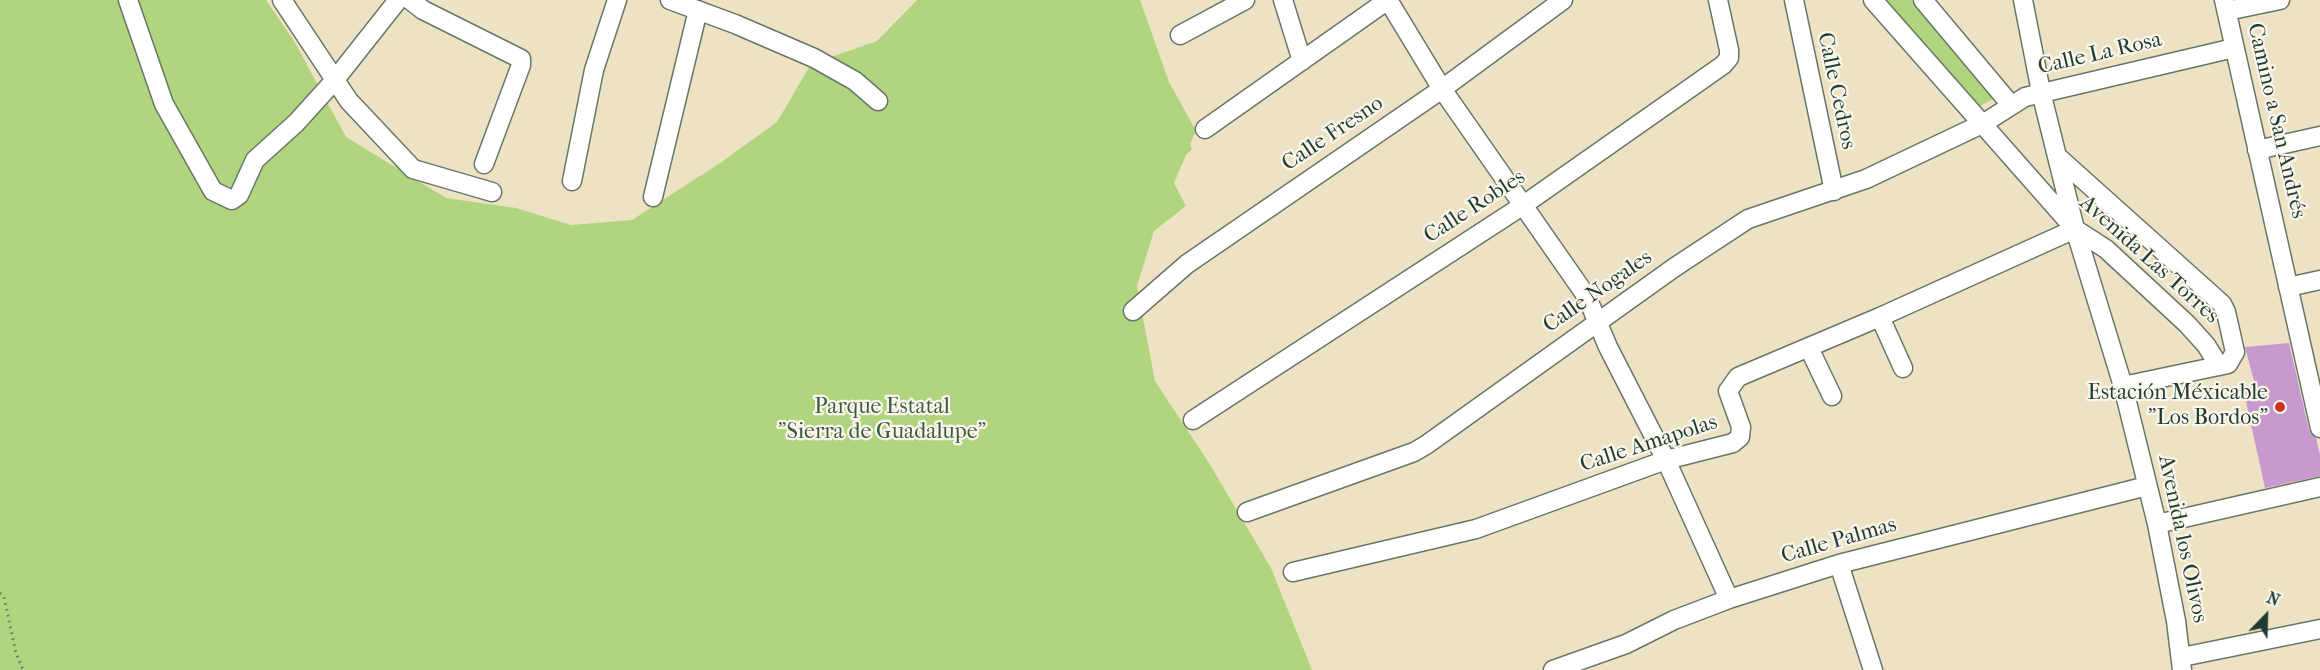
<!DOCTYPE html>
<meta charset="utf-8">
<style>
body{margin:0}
#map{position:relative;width:2320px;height:670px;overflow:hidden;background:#ede3c4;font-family:"IM FELL French Canon",serif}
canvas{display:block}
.north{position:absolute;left:2236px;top:586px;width:60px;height:60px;-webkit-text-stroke:4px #fbf7ec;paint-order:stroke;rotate:23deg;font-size:16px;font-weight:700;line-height:24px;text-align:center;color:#1f3d34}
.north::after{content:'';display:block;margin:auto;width:21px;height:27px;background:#1f3d34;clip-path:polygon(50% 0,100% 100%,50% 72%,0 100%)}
</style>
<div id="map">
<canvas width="2320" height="670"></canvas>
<div class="north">N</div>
</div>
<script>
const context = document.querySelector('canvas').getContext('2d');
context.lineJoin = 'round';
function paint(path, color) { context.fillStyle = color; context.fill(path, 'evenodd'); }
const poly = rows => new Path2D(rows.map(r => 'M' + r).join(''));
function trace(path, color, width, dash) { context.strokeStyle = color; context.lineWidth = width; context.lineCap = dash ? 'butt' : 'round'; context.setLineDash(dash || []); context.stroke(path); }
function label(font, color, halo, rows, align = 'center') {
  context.font = font + ' "IM FELL French Canon",serif'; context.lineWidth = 4.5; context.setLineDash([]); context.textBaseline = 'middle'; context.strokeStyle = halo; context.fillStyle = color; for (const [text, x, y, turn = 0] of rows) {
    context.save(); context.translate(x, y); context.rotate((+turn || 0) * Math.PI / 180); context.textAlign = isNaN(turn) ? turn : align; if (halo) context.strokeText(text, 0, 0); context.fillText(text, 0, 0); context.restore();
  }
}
const green = poly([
 [0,0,266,0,294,41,346,137,446,198,516,208,571,225,632,220,720,163,777,122,811,64,877,41,917,0,1140,0,1169,82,1196,131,1190,144,1192,149,1186,155,1174,183,1186,206,1154,231,1137,286,1155,381,1209,463,1271,568,1312,670,0,670],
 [1882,0,1911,0,1995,98,1978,107]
]);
const building = poly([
 [2289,343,2309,430,2316,438,2320,455,2320,476,2265,488,2243,388,2255,385,2245,347]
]);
const path = poly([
 [0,593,4,597,16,653,23,670]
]);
const minor = poly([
 [128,0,164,104,213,191,232,200,239,195,255,160,296,123,334,81,398,0],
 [282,0,349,101,413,169,492,192],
 [410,0,423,10,521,59,521,65,484,164],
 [670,0,735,24,814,58,855,81,878,101],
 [1283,0,1302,61],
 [1388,0,1442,89,1587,297,1608,347,1666,460,1729,599],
 [1794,0,1834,191],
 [1873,0,2075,229,2106,249,2187,324,2206,345,2219,366],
 [1923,0,2011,105],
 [2023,0,2041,92,2075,229,2123,386,2157,524,2176,621,2182,670],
 [2224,0,2320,428],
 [2227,11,2280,0],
 [1180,35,1245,0],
 [1205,129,1388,0],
 [2257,150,2320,136],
 [2058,157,2222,304,2226,312,2235,352,2228,364,2123,386],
 [572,181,594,70,617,0],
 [653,197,698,10],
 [2288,287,2320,280],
 [1133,311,1187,264,1442,89,1563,0],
 [1880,317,1903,368],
 [1809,348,1832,396],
 [1193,420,1522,206,1723,65,1729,58,1729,50,1718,0],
 [1247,512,1414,452,1426,445,1675,267,1748,219,1866,179,1984,123,2025,97,2234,48],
 [2157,524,2320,487],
 [1839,564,1873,670],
 [1293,572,1476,529,1666,460,1733,443,1740,437,1741,427,1728,391,1738,377,1880,317,2075,229],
 [2182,657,2320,629],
 [1553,670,1626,644,1674,620,1729,599,1839,564,2147,486]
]);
const markers = [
 [2280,407,6,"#c8321e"]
];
const streetNames = [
 ["Calle La Rosa",2100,54,-13],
 ["Calle Cedros",1836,91,78],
 ["Camino a San Andrés",2276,121,77],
 ["Calle Fresno",1333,134,-34],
 ["Calle Robles",1475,207,-33],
 ["Avenida Las Torres",2149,260,42],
 ["Calle Nogales",1598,292,-35],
 ["Calle Amapolas",1649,444,-18],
 ["Avenida los Olivos",2182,539,78],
 ["Calle Palmas",1839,541,-16]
];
const poiNames = [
 ["Estación Méxicable",2268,394],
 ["\"Los Bordos\"",2268,419]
];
const parkNames = [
 ["Parque Estatal",882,408],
 ["\"Sierra de Guadalupe\"",882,433]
];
paint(green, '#b1d57e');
paint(building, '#c799ce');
trace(minor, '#677766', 21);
trace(path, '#677766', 3, [1.5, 4.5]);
trace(minor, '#fff', 18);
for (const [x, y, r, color] of markers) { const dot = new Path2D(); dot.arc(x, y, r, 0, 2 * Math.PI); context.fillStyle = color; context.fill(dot); trace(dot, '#fbf7ec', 2); }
label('22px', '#1f3d34', '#fbf7ec', streetNames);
label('22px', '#1f3d34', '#fbf7ec', poiNames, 'right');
label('22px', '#3c5b43', '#fbf7ec', parkNames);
</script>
